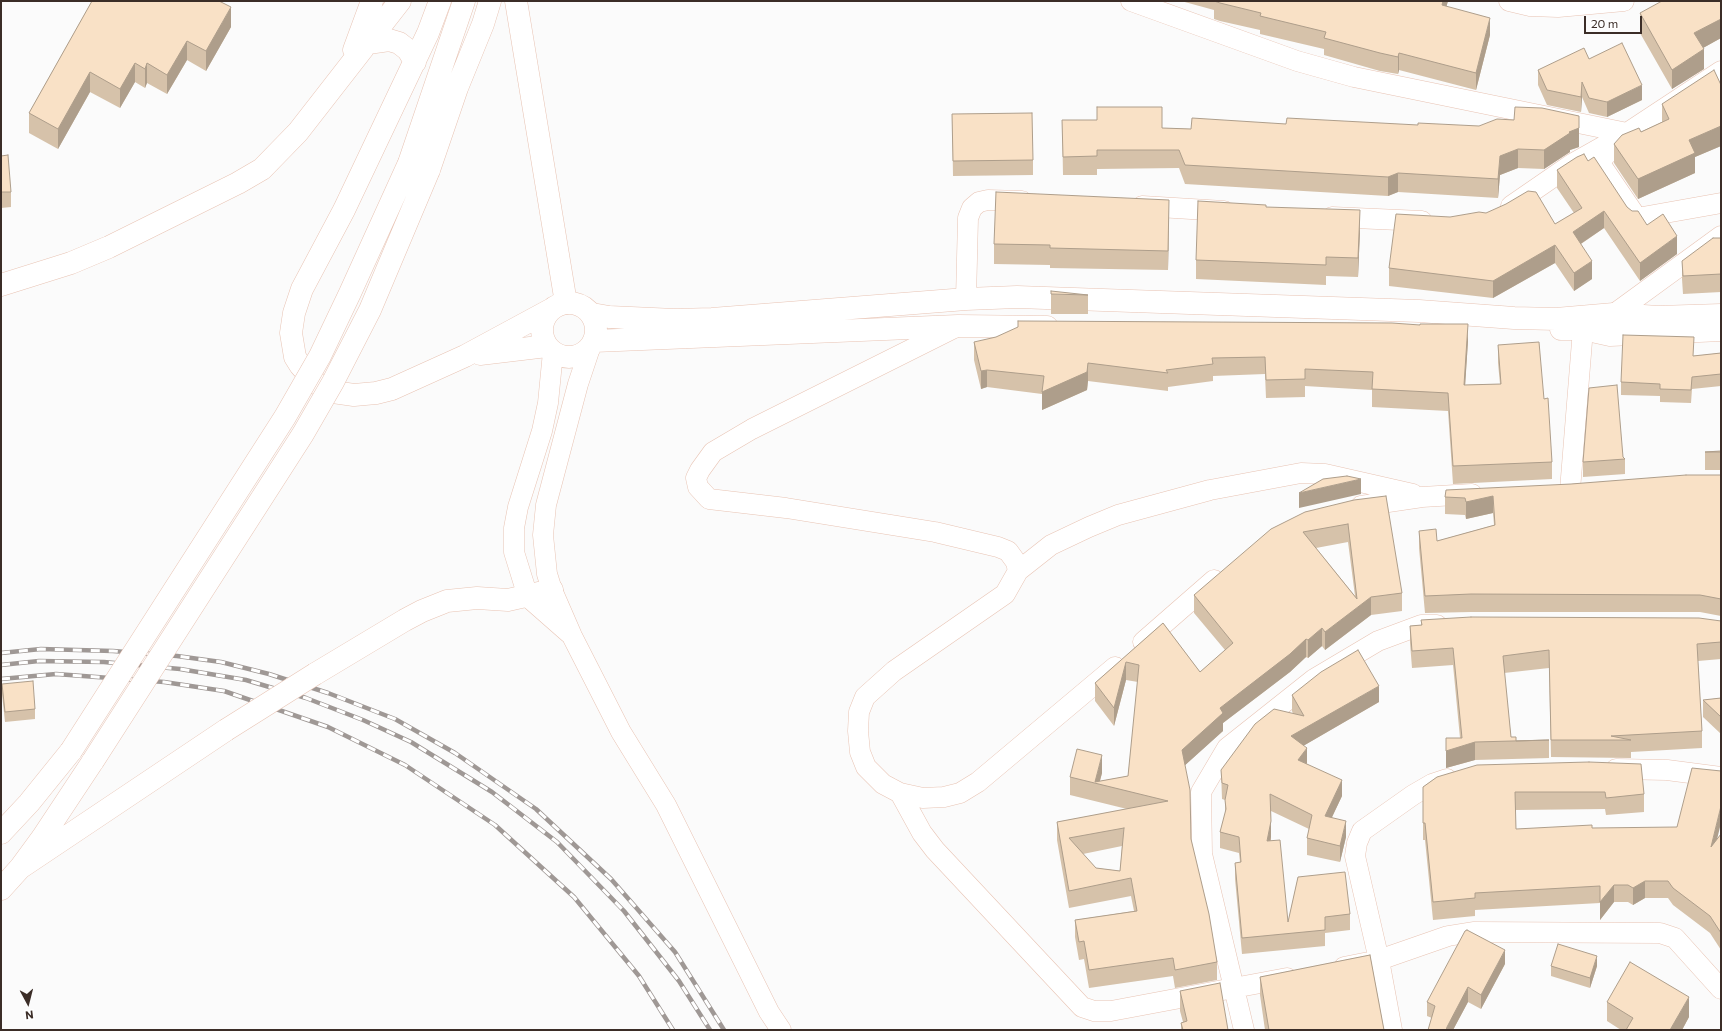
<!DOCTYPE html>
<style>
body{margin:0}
#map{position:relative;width:1722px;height:1031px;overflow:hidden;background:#fbfbfb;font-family:Commissioner,sans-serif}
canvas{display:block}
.frame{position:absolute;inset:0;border:2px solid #3b2d27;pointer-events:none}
.north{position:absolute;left:8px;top:983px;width:40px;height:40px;-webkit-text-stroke:3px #fff;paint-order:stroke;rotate:173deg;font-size:11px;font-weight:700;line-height:16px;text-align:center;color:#3b2d27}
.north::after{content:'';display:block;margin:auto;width:14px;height:18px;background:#3b2d27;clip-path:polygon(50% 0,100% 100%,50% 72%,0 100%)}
.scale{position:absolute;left:1584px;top:16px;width:58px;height:18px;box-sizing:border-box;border:2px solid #3b2d27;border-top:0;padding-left:5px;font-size:12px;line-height:14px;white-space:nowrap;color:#3b2d27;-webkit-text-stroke:3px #fff;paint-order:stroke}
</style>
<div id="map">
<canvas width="1722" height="1031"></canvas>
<div class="frame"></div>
<div class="north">N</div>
<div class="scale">20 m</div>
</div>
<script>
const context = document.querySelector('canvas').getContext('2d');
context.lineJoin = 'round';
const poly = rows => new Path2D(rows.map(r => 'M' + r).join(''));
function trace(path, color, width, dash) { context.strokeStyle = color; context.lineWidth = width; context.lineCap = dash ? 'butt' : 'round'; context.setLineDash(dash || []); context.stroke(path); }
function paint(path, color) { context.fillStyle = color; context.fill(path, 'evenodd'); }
const street = poly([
 [1131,1,1297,61,1354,77,1627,133,1599,162,1637,218,1721,203],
 [1509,1,1530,6,1558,7,1624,1],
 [1142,206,1224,211],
 [1511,206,1572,164,1627,133,1721,71],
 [1332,217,1422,221],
 [966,299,968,218,972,208,979,202,988,200,1022,201],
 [1614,314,1721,236],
 [958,326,752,429,713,452,700,470,696,478,698,487,709,499,786,508,935,532,998,547,1008,551,1016,562,1018,571,1005,594,894,671,865,697,859,712,858,731,860,752,866,767,883,784,900,793,923,798,944,797,960,793,978,782,1115,667],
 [590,348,578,384,546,505,543,535,547,574,552,590,572,636,621,732,666,805,769,1012,781,1030],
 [553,352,548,403,542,431,518,507,514,528,514,552,528,597,569,633],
 [1570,490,1583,329],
 [1361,506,1422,497,1472,494],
 [1018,571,1051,545,1089,527,1118,515,1210,490,1301,473,1325,474,1413,494],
 [1143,642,1214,580],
 [1616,769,1667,770,1721,777],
 [900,793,922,833,935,850,1082,1007,1094,1011,1111,1011,1287,978],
 [1344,967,1379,960,1448,936,1473,932,1660,933,1675,938,1721,989],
 [1244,1030,1202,854,1201,792,1227,748,1314,679,1378,641,1421,625,1437,625],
 [1392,1030,1379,960,1355,856,1357,843,1362,831,1413,795,1432,784,1447,779]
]);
const secondary = poly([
 [440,1,428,33,344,210,302,289,294,313,291,333,295,357,300,365,316,383,333,392,354,395,376,393,392,389,465,356,552,309],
 [368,43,389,40,399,43,408,50,415,62],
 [354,50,372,1],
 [1,285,71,263,109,247,238,183,262,169,298,132,400,1],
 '542 330a27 27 0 1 1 54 0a27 27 0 1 1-54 0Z',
 [592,314,609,317,675,320,712,319,966,299,1017,297,1419,311,1514,318,1556,319,1614,314,1658,317,1721,315],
 [1561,329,1583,329,1610,335,1721,330],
 [594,341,958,326,1047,327],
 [480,354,547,346]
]);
const highway = poly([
 [516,1,566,303],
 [409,163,464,1],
 [429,170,457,88,483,24,490,1],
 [315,674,405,620,422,611,447,601,477,598,508,600,552,590],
 [1,833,29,803,71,751],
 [20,868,226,730],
 [1,889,20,868,42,838,93,761]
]);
const rail = poly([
 [1,653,41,649,113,651,177,656,221,662,269,674,328,693,395,719,455,753,536,809,611,879,675,952,724,1030],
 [1,665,39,661,104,662,180,669,246,680,306,698,363,720,411,742,492,792,557,842,624,911,679,981,710,1030],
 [1,679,56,674,164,682,224,691,328,727,405,765,495,825,574,897,639,976,673,1030]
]);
const highwayBridge = poly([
 [226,730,315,674],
 [71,751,285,417,320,356,350,293,409,163],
 [93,761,303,434,333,382,370,310,429,170]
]);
const wall = poly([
 [92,1,231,27,206,71,187,60,167,94,147,83,145,88,135,82,120,108,90,92,58,149,29,133,29,113],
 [1181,1,1448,1,1446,7,1490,35,1476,90,1399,70,1398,74,1380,71,1324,55,1324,49,1260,34,1260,30,1220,21,1214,19,1214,10],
 [1721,1,1721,38,1703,48,1704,69,1672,89,1640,33,1640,13],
 [1589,59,1642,100,1607,117,1589,113,1582,97,1581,112,1547,105,1538,85,1538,70],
 [1721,85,1721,146,1695,157,1695,173,1638,199,1614,163,1614,144,1662,122,1662,104],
 [952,114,1033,160,1033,175,953,176],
 [1062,120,1162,128,1191,129,1286,124,1579,135,1579,147,1570,150,1570,152,1544,169,1518,168,1500,175,1498,198,1398,192,1388,196,1185,184,1179,168,1097,169,1097,175,1063,175],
 [1,156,11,192,11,207,1,208],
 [1588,161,1627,207,1677,254,1640,281,1604,228,1581,244,1592,279,1574,291,1555,263,1493,298,1389,286,1389,268,1555,224,1574,213,1557,188,1557,170],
 [1266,207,1360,230,1358,277,1326,276,1326,285,1196,279,1196,260],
 [1169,219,1168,270,1050,268,1050,265,994,264,994,244],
 [1721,238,1721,292,1683,294,1682,279,1682,261],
 [1051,294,1088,295,1088,314,1051,314],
 [1468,341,1465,385,1500,384,1498,363,1498,345,1544,399,1552,462,1552,479,1453,484,1448,411,1372,407,1372,390,1305,386,1305,397,1266,398,1265,374,1213,376,1213,381,1168,387,1168,391,1088,381,1087,390,1042,410,1042,394,987,387,981,389,974,360,974,342],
 [1721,353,1721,386,1692,389,1691,403,1660,402,1660,396,1621,395,1621,382,1693,356],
 [1721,451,1721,470,1705,470,1705,452],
 [1623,457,1625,459,1625,474,1583,477,1583,462],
 [1721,475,1721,616,1700,612,1471,612,1425,613,1419,548,1419,531,1437,541,1494,525,1493,513,1466,519,1465,515,1445,514,1445,497,1571,484],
 [1354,500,1402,593,1402,611,1371,615,1325,650,1322,646,1308,658,1306,657,1290,672,1223,723,1223,731,1185,765,1191,839,1217,962,1217,980,1175,988,1173,976,1089,988,1084,959,1079,960,1075,937,1075,920,1134,911,1131,896,1069,908,1057,840,1057,822,1127,809,1070,795,1070,777,1102,773,1100,781,1128,776,1138,682,1126,680,1114,726,1095,701,1095,683,1163,623,1200,672,1225,650,1194,613,1194,595],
 [1348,542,1355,596,1316,548],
 [1122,846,1120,871,1096,868,1083,854],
 [1421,620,1721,621,1721,659,1698,661,1702,731,1702,748,1631,752,1631,758,1551,757,1549,668,1504,673,1511,737,1516,741,1549,740,1549,758,1475,760,1446,768,1446,738,1460,738,1453,665,1412,668,1410,643,1410,626,1421,625],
 [2,684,35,709,35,719,5,722,2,694],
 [1292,695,1379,702,1303,746,1307,764,1342,796,1332,817,1346,837,1340,862,1307,855,1307,838,1309,829,1271,811,1271,841,1288,922,1298,877,1350,914,1350,930,1325,933,1325,946,1242,954,1235,879,1235,863,1240,862,1239,853,1220,848,1220,832,1225,814,1225,800,1222,799,1221,770,1293,714,1292,711],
 [1721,698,1721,734,1703,717,1703,700],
 [1437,777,1644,794,1644,812,1606,815,1605,809,1515,810,1516,829,1592,828,1717,839,1721,834,1721,950,1710,933,1673,905,1668,898,1645,898,1633,905,1628,902,1614,902,1600,920,1600,903,1475,910,1475,916,1433,920,1425,840,1423,840,1423,787],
 [1370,955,1384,1030,1265,1030,1260,995,1260,977],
 [1505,964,1481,1009,1468,1002,1453,1030,1428,1030,1432,1018,1427,1016,1427,1002],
 [1551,966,1597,966,1590,988,1551,976],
 [1180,991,1228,1030,1181,1030,1181,1023,1183,1022,1180,1011],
 [1607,1002,1689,1017,1682,1030,1621,1030,1607,1021]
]);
const shadedWall = poly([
 [1443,1,1448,1,1442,23,1442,5],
 [231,7,231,27,206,71,206,51],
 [1490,18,1490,35,1476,90,1476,73],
 [1721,19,1721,38,1694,53,1694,33],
 [187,41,187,60,167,94,167,75],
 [1704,49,1704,69,1672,89,1672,70],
 [1399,53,1399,70,1398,74,1398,57],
 [135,63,135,82,120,108,120,89],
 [147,63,147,83,145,88,145,69],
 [90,72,90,92,58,149,58,129],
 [1582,82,1582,97,1581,112,1581,97],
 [1642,85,1642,100,1607,117,1607,102],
 [1579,116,1579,147,1570,150,1570,152,1544,169,1544,150,1569,132],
 [1721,126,1721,146,1695,157,1695,173,1638,199,1638,179,1689,140],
 [1518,149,1518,168,1500,175,1498,198,1498,179,1500,156],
 [1398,173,1398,192,1388,196,1388,177],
 [1169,200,1169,219,1168,270,1168,251],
 [1360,210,1360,230,1358,277,1358,258],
 [1604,211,1604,228,1573,249,1573,232],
 [1677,236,1677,254,1640,281,1640,263],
 [1555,245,1555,263,1493,298,1493,281],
 [1592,261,1592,279,1574,291,1574,273],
 [1468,324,1468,341,1464,403,1464,385],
 [1088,363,1088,381,1087,390,1042,410,1042,392],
 [987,370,987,387,981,389,981,371],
 [1361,479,1361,494,1299,508,1299,493],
 [1493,496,1493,513,1466,519,1466,502],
 [1371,597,1371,615,1325,650,1325,632],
 [1322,628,1322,646,1308,658,1308,640],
 [1306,639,1306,657,1290,672,1223,723,1223,731,1182,768,1182,750,1220,708],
 [1126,662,1126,680,1114,726,1114,708],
 [1379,686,1379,702,1291,753,1291,736],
 [1475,742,1475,760,1446,768,1446,751],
 [1307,748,1307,764,1298,760],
 [1102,755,1102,773,1099,784,1095,782],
 [1342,780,1342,796,1325,832,1325,816],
 [1721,806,1721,823,1711,864,1711,847],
 [1271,821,1271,837,1267,857,1267,841],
 [1346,821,1346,837,1340,862,1340,846],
 [1645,881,1645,898,1633,905,1633,888],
 [1614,885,1614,902,1600,920,1600,902],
 [1505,950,1505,964,1481,1009,1481,995],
 [1597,956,1597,966,1590,988,1590,978],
 [1468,987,1468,1002,1453,1030,1446,1030,1447,1027],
 [1689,997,1689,1017,1682,1030,1670,1030]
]);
const building = poly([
 [92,1,219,1,231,7,206,51,187,41,167,75,147,63,145,69,135,63,120,89,90,72,58,129,29,113,92,1],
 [1214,1,1443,1,1442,5,1490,18,1476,73,1399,53,1398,57,1380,53,1324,38,1326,32,1260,16,1261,13,1220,3,1214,1],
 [1662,1,1721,1,1721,19,1694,33,1704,49,1672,70,1640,13,1662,1],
 [1622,43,1642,85,1607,102,1589,98,1582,82,1581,97,1547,90,1538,70,1584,48,1589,59,1622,43],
 [1714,70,1721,85,1721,126,1689,140,1695,153,1638,179,1614,144,1622,135,1639,128,1641,132,1669,119,1662,104,1714,70],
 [1097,107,1162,107,1162,128,1191,129,1192,118,1286,124,1287,118,1418,125,1418,123,1479,126,1497,119,1514,120,1515,107,1542,108,1579,116,1579,128,1569,132,1570,133,1544,150,1518,149,1500,156,1498,179,1398,173,1388,177,1185,165,1179,150,1097,150,1097,156,1063,157,1062,120,1097,120,1097,107],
 [1032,113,1033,160,953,161,952,114,1032,113],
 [1584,154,1588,161,1594,157,1627,207,1632,211,1638,211,1647,225,1663,214,1677,236,1640,263,1604,211,1573,232,1592,261,1574,273,1555,245,1493,281,1389,268,1396,214,1450,217,1479,212,1486,213,1506,204,1528,191,1536,192,1555,224,1582,208,1557,170,1577,157,1584,154],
 [8,155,11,192,1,192,1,156,8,155],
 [996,192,1169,200,1168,251,1050,248,1050,245,994,244,996,192],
 [1198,201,1266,205,1266,207,1360,210,1358,258,1326,257,1326,265,1196,260,1198,201],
 [1713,238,1721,238,1721,274,1683,276,1682,261,1713,238],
 [1051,291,1088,295,1051,294,1051,291],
 [1018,321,1392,323,1420,325,1420,324,1468,324,1464,385,1501,384,1498,345,1539,342,1544,399,1548,398,1552,462,1453,466,1448,393,1372,389,1373,372,1305,369,1305,379,1266,380,1265,357,1212,358,1213,364,1166,370,1168,373,1088,363,1087,372,1042,392,1044,376,987,370,981,371,974,342,996,337,1018,327,1018,321],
 [1623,335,1694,337,1693,356,1721,353,1721,374,1692,377,1691,390,1660,389,1660,384,1621,382,1623,335],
 [1617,385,1623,457,1625,459,1583,462,1589,388,1617,385],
 [1721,451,1721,452,1705,452,1721,451],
 [1686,475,1721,475,1721,599,1700,595,1471,594,1425,596,1419,531,1436,529,1437,541,1495,525,1493,496,1466,502,1465,498,1445,497,1446,490,1571,484,1686,475],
 [1347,476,1361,479,1299,493,1323,479,1347,476],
 [1386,496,1402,593,1371,597,1325,632,1322,628,1308,640,1306,639,1290,654,1220,708,1223,713,1182,750,1190,790,1191,839,1209,914,1217,962,1175,970,1173,958,1089,970,1084,941,1079,942,1075,920,1137,911,1131,878,1069,891,1057,822,1168,801,1070,777,1077,749,1102,755,1095,782,1128,776,1139,665,1126,662,1114,708,1095,683,1163,623,1200,672,1233,643,1194,595,1271,529,1305,512,1354,500,1386,496],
 [1348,524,1357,599,1303,532,1348,524],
 [1124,828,1120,871,1096,868,1069,838,1124,828],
 [1471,617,1699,618,1721,621,1721,642,1697,644,1702,731,1611,736,1631,740,1551,740,1549,650,1503,656,1511,737,1516,737,1516,741,1549,740,1475,742,1446,751,1446,738,1462,738,1453,648,1412,651,1410,626,1422,625,1421,620,1471,617],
 [1358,650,1379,686,1291,736,1307,748,1298,760,1342,780,1325,816,1346,821,1340,846,1307,838,1312,815,1270,794,1271,821,1267,841,1280,840,1288,922,1298,877,1345,872,1350,914,1325,917,1325,930,1242,938,1235,863,1241,862,1239,837,1220,832,1226,809,1225,800,1228,785,1222,783,1221,770,1255,724,1274,709,1304,716,1292,695,1321,672,1358,650],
 [33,681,35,709,5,712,2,684,33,681],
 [1721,698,1721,717,1703,700,1721,698],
 [1589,762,1641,764,1644,794,1606,798,1605,792,1515,792,1516,829,1592,825,1592,828,1677,827,1692,768,1721,771,1721,806,1711,847,1721,834,1721,933,1710,916,1673,888,1668,881,1645,881,1633,888,1628,885,1614,885,1600,902,1600,886,1475,893,1475,898,1433,902,1425,823,1423,823,1423,787,1437,777,1477,765,1589,762],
 [1467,930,1505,950,1481,995,1468,987,1447,1027,1446,1030,1428,1030,1435,1006,1427,1002,1465,931,1467,930],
 [1558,944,1597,956,1590,978,1551,966,1558,944],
 [1370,955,1384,1030,1269,1030,1260,977,1370,955],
 [1630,962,1689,997,1670,1030,1626,1030,1633,1018,1607,1002,1630,962],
 [1220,983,1228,1030,1183,1030,1181,1023,1187,1021,1180,991,1220,983]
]);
trace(street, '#e8c3b3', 21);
trace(secondary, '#e8c3b3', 23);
trace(highway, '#e8c3b3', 23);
trace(street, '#fff', 20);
trace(secondary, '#fff', 22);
trace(highway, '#fff', 22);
trace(rail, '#9f9895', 4.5);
trace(rail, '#fff', 3, [9]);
trace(highwayBridge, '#e8c3b3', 23, []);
trace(highwayBridge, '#fff', 22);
paint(wall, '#d6c2aa');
paint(shadedWall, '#ae9e8b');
paint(building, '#f9e1c6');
trace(building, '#ae9e8b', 1);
</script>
